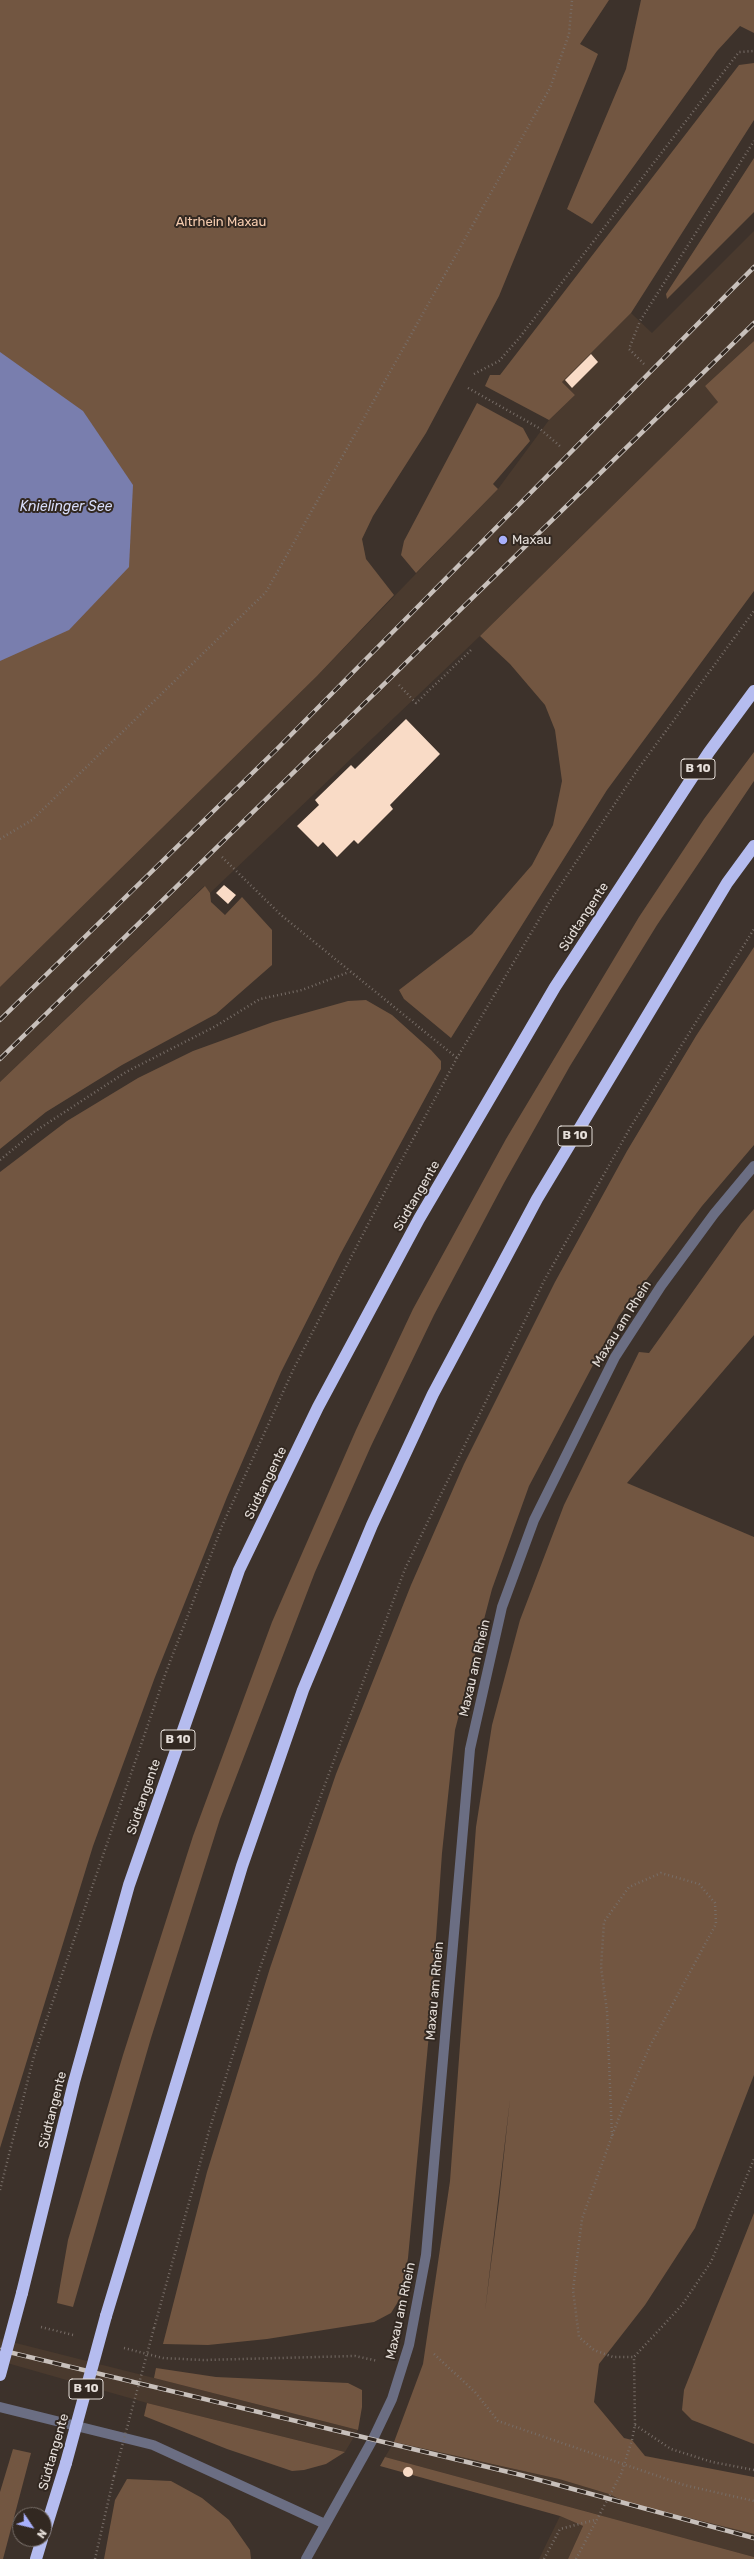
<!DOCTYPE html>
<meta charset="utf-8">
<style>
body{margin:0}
#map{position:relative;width:754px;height:2559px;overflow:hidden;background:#3d322b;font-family:Rubik,sans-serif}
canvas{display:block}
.north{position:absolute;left:12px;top:2507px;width:40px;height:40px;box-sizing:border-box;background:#322821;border:1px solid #7a716b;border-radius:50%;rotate:125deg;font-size:11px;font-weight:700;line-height:16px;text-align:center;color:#e6dfda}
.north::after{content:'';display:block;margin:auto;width:14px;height:18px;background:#a8b0fc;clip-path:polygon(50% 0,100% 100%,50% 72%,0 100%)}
</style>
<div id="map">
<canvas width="754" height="2559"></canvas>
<div class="north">N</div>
</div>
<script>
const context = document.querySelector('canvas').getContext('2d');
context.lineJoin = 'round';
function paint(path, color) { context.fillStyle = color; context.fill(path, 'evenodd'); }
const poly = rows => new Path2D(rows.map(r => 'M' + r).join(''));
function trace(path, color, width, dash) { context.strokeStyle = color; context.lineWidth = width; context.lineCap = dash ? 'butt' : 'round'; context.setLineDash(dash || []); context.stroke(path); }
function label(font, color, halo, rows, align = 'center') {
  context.font = font + ' Rubik,sans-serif'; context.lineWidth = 4; context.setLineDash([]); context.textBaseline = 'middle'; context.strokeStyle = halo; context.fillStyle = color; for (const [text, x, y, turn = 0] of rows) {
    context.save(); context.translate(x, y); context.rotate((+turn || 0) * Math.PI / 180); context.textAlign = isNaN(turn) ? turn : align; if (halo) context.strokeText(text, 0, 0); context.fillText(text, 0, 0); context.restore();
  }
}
const built = poly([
 [754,231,754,341,705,386,719,401,480,636,210,893,204,886,0,1082,0,987,317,676,498,489,549,420,575,395,562,382,631,313,652,333],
 [0,2339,154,2378,358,2430,345,2452,147,2403,0,2361],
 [394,2442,559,2479,609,2494,625,2502,754,2534,754,2557,385,2457],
 [560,2516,583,2526,568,2559,539,2559]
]);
const green = poly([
 [0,0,609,0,580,44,598,54,499,296,426,433,373,516,362,539,366,559,394,595,317,676,0,987],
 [641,0,754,0,754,33,740,26,717,51,592,224,567,209,626,69],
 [754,63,754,120,631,313,562,382,575,395,549,420,485,386,490,375,500,375,739,65],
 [754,158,754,212,667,299,666,294],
 [754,341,754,591,607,790,451,1038,404,999,399,990,472,934,532,865,553,825,562,781,555,730,545,705,510,664,480,636,718,402,705,386],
 [477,403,523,428,530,441,493,484,498,489,416,573,401,555,404,541],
 [754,752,754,781,657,925,570,1066,504,1183,434,1315,371,1446,315,1572,220,1819,151,2038,73,2307,57,2303,68,2240,123,2055,193,1836,272,1622,356,1430,413,1309,506,1139,639,917,704,819],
 [205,886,210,893,211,902,225,915,242,897,272,930,272,965,216,1014,122,1065,46,1112,0,1149,0,1082],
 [754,947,754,1145,702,1206,619,1316,529,1486,492,1589,455,1730,442,1853,430,2023,408,2258,401,2297,391,2313,374,2322,267,2339,208,2345,163,2344,207,2172,270,1968,336,1774,411,1585,464,1464,555,1282,627,1151,696,1036],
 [366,1000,392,1015,431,1050,441,1061,441,1069,341,1253,281,1372,227,1497,155,1677,93,1846,0,2148,0,1172,67,1121,138,1078,193,1051,273,1022,348,1001],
 [754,1209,754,1335,627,1483,754,1537,754,2075,695,2228,645,2305,599,2364,594,2402,624,2438,632,2440,645,2456,754,2477,754,2534,625,2502,609,2494,559,2479,394,2442,423,2364,450,2181,476,1827,492,1725,520,1620,564,1505,639,1352,649,1353,741,1224],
 [510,2099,499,2201,485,2311],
 [754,2213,754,2444,692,2420,682,2410,684,2390],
 [156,2368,216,2377,348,2383,362,2390,362,2407,358,2430,154,2378],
 [147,2403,345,2452,326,2464,304,2470,292,2471,227,2449,144,2416],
 [13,2449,31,2453,3,2559,0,2559,0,2492],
 [385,2457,754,2557,754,2559,568,2559,583,2526,560,2516,380,2466],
 [127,2479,171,2481,202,2498,229,2520,250,2550,251,2559,104,2559,115,2500]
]);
const water = poly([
 [0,352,83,411,133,485,129,567,69,630,0,661]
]);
const building = poly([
 [591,354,598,362,572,388,565,380],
 [406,719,440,754,390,805,393,809,358,844,354,840,337,857,323,842,318,847,297,826,319,805,315,800,351,765,355,769],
 [224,885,236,895,228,904,216,893],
 '403 2472a5 5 0 1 1 10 0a5 5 0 1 1-10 0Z'
]);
const path = poly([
 [644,364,629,349,640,321,754,141],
 [474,374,499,361,520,337,739,52,754,51],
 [468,388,539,428,561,447],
 [399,685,416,703,471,650],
 [0,839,32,820,266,592,550,88,569,34,572,0],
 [222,857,281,915,457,1058],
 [0,1160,34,1132,126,1072,216,1026,260,999,302,990,349,972],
 [612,2136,607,2011,601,1967,604,1922,629,1887,661,1873,699,1884,715,1903,716,1924,650,2046,623,2107,612,2136,582,2219,573,2290,579,2337,594,2350,613,2357,634,2357],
 [0,2190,34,2056,165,1675,222,1526,294,1368,394,1174,457,1058,550,901,638,769,754,611],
 [41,2327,73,2335],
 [154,2328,209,2131,260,1968,297,1860,405,1569,544,1281,630,1128,754,929],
 [124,2348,163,2358,203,2360,355,2356,378,2361],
 [434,2354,475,2392,498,2421,684,2485,754,2501],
 [635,2425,671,2449,712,2462,754,2470],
 [95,2559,114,2476],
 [544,2559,560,2529,595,2520],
 [576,2559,621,2474,632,2440,635,2425,634,2357,682,2305,711,2262,754,2159]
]);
const minor = poly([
 [0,2407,153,2445,325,2524],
 [306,2559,373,2439,392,2399,409,2345,426,2255,470,1749,502,1607,534,1520,615,1357,661,1286,714,1214,754,1166]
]);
const highway = poly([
 [22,2293,74,2082,129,1885,239,1570,318,1407,419,1219,555,987,709,752,754,691],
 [106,2316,242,1866,303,1690,372,1525,433,1394,537,1199,727,883,754,846],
 [44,2534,66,2463],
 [36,2559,42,2539]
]);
const rail = poly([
 [0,1020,277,749,754,267],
 [0,1059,754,323],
 [0,2350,521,2475,754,2538]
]);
const pathBridge = poly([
 [114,2476,154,2328]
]);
const highwayBridge = poly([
 [0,2375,22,2293],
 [66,2463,106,2316]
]);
const markers = [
 [503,540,5,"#a8b0fc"]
];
const shields = [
 [698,769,34],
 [575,1136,34],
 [178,1740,34],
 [86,2389,34]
];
const shieldNames = [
 ["B 10",698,769],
 ["B 10",575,1136],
 ["B 10",178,1740],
 ["B 10",86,2389]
];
const parkNames = [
 ["Altrhein Maxau",221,222]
];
const poiNames = [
 ["Maxau",512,540]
];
const streetNames = [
 ["Südtangente",584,917,-57],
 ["Südtangente",417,1196,-60],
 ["Maxau am Rhein",622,1324,-58],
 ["Südtangente",266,1483,-64],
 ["Maxau am Rhein",475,1668,-77],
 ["Südtangente",144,1797,-71],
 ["Maxau am Rhein",435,1991,-85],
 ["Südtangente",53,2110,-76],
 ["Maxau am Rhein",401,2311,-78],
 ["Südtangente",54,2452,-74]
];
const waterNames = [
 ["Knielinger See",66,507]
];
paint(built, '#4a3a2e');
paint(green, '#725641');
paint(water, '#797eae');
paint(building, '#f9dbc6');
trace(path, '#776d67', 2.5, [1, 3]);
trace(minor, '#6b6e83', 10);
trace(highway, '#b5bcef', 12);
trace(rail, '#c8c0bb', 4.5);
trace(rail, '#322821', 3, [9]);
trace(pathBridge, '#776d67', 2.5, [1, 3]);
trace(highwayBridge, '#b5bcef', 12);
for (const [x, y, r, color] of markers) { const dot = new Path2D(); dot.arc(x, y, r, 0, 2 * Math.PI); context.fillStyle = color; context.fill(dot); trace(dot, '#322821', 1.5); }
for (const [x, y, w] of shields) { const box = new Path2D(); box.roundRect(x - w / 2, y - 10, w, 20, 3); context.fillStyle = '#322821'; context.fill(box); trace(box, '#e6dfda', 1); }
label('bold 12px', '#e6dfda', null, shieldNames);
label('13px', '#f6ccaf', '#322821', parkNames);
label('13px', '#e6dfda', '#322821', poiNames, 'left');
label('13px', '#e6dfda', '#322821', streetNames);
label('italic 14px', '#d8ddfa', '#322821', waterNames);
</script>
